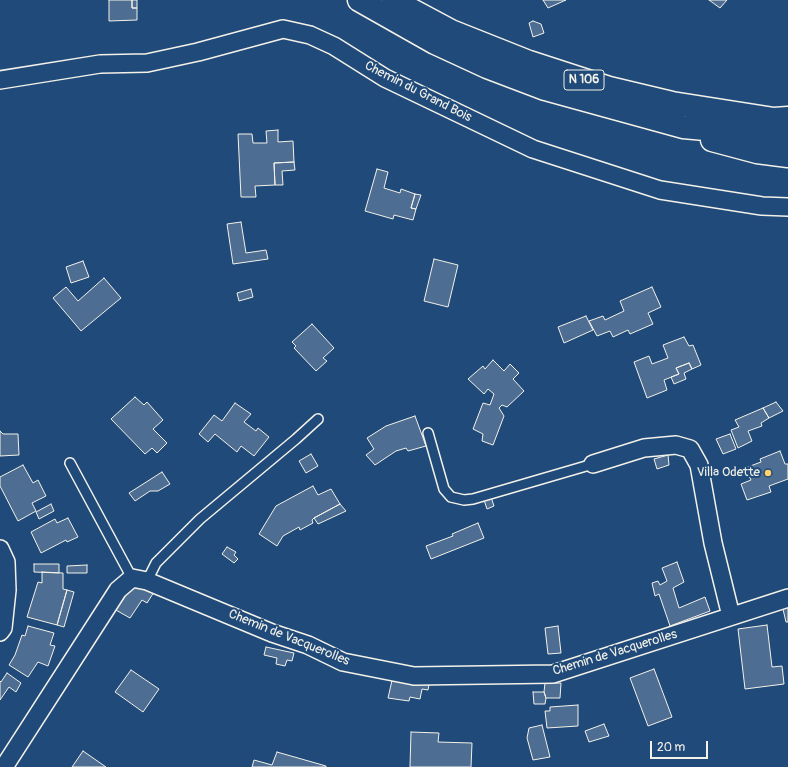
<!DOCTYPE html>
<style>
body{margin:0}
#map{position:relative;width:788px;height:767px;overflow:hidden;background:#1f4a7a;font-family:Pangolin,sans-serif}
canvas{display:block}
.scale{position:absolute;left:650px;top:741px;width:58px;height:18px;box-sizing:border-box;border:2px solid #f4f1e8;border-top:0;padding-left:5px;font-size:12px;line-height:14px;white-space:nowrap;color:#f4f1e8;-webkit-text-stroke:3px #1f4a7a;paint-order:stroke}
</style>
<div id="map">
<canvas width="788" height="767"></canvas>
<div class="scale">20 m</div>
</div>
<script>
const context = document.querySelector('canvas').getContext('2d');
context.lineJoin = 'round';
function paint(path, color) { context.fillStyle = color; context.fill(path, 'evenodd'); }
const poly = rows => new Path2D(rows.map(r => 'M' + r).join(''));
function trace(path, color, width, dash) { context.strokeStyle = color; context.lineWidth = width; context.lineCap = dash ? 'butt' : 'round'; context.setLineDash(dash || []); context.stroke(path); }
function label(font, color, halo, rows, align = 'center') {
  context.font = font + ' Pangolin,sans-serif'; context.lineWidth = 4; context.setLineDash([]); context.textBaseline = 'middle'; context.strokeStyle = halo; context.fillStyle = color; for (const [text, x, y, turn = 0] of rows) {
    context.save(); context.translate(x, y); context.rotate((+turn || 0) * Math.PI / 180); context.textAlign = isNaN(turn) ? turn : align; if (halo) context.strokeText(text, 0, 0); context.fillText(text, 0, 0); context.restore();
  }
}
const building = poly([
 [109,0,132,0,132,8,137,8,137,20,109,21,109,0],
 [132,0,137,0,137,8,132,8,132,0],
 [543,0,566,0,548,8,543,0],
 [709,0,727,0,720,8,709,0],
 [533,21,541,24,544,33,533,37,529,23,533,21],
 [278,130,278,142,293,141,294,162,274,163,275,185,255,186,256,197,241,197,238,134,252,134,253,143,267,143,266,131,278,130],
 [294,162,295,170,282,171,283,185,275,185,274,163,294,162],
 [377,169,388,172,384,188,400,193,401,189,415,194,411,208,416,209,413,220,394,215,393,219,365,211,377,169],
 [415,194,421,195,416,209,411,208,415,194],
 [241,222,246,253,266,250,268,259,233,264,227,224,241,222],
 [434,259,458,265,448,307,424,301,434,259],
 [83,261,89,277,71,283,66,267,83,261],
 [104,278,121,298,81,331,53,298,66,287,78,301,104,278],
 [652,287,661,307,648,313,653,324,630,334,628,330,613,337,610,331,597,336,589,321,603,316,605,320,624,311,620,301,652,287],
 [251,289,253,297,239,301,237,293,251,289],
 [586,316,593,330,564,343,558,327,586,316],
 [312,324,334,348,323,358,327,361,316,371,294,348,296,346,292,342,312,324],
 [684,337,689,346,693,345,701,365,692,369,689,363,676,368,679,374,664,380,667,390,647,398,634,362,649,356,652,364,668,358,663,345,684,337],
 [493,360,504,371,510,364,519,373,513,379,524,391,507,407,502,405,499,408,504,416,493,445,482,441,483,434,473,429,483,403,490,405,494,394,488,389,484,394,468,379,483,366,485,369,493,360],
 [689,363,692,369,684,373,686,379,674,384,671,377,679,374,676,368,689,363],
 [135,397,144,405,147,402,163,420,153,429,167,443,157,453,152,448,145,454,111,419,135,397],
 [776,402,783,411,769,418,763,408,776,402],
 [235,403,251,414,244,422,256,431,258,428,269,437,254,456,241,446,237,452,215,434,208,442,199,434,214,415,222,421,235,403],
 [763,408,769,418,761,423,762,426,748,431,752,441,738,448,731,430,739,427,735,420,763,408],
 [415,416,426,446,408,451,406,448,396,451,375,465,366,455,374,449,367,438,386,426,415,416],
 [0,431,3,434,18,434,19,455,0,456,0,431],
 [730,434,736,449,723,454,716,439,730,434],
 [780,451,785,464,788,464,788,479,769,486,771,492,747,500,741,484,751,480,745,468,761,462,760,459,780,451],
 [311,454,318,466,306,473,299,461,311,454],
 [668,455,669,465,657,469,654,459,668,455],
 [23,465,33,483,38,480,46,496,32,503,36,511,18,521,0,486,0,477,23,465],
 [162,472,170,484,158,491,150,491,135,501,129,493,162,472],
 [313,486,318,495,331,489,340,504,314,518,312,520,313,523,300,530,299,527,283,536,277,546,259,534,276,506,313,486],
 [491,497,494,506,487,509,484,500,491,497],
 [51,504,54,511,39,519,36,512,51,504],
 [340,504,346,511,318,524,314,518,340,504],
 [68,518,78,537,67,542,66,540,41,553,31,532,55,519,57,523,68,518],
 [478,523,484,538,431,559,426,546,453,536,452,534,478,523],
 [227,547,236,552,234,555,238,559,234,563,222,554,227,547],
 [677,562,684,582,673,588,679,608,705,597,710,611,670,626,659,594,655,596,652,583,658,581,660,585,667,581,662,568,677,562],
 [34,564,59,564,59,573,34,572,34,564],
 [87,565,87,573,67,573,67,566,87,565],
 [42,572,63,573,63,589,67,590,57,625,27,617,38,582,42,583,42,572],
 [141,585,154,592,147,603,142,600,130,618,114,609,126,588,141,585],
 [67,590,74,592,64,627,57,625,67,590],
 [788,603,788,622,786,622,782,605,788,603],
 [767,625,772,667,782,666,784,684,745,689,738,629,767,625],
 [28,626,54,633,50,645,55,646,48,666,38,662,28,677,9,665,15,655,22,635,25,636,28,626],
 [558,626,561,653,548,654,545,628,558,626],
 [266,647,294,653,292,661,287,660,285,666,276,664,277,658,264,655,266,647],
 [654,669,672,717,648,726,630,678,654,669],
 [131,670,159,689,143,712,115,692,131,670],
 [7,673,21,683,16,692,9,687,0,700,0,681,1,682,7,673],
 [393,676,429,685,428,690,422,689,420,699,410,697,409,701,388,698,393,676],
 [545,683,561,683,560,698,546,698,544,692,545,683],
 [533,692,544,692,546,698,545,704,534,704,533,692],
 [578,705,578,726,547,728,545,711,550,711,550,707,578,705],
 [604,724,609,736,589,742,585,731,604,724],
 [542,725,550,757,533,760,527,738,529,728,542,725],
 [411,732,439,733,438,742,472,743,471,767,410,767,411,732],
 [83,751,106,767,72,767,83,751],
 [277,752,326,766,326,767,252,767,254,760,272,765,277,752]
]);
const service = poly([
 [428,433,444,489,451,497,464,500,473,499,593,464],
 [70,463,132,578],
 [147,581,156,563,200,519,296,439,318,419]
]);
const minor = poly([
 [0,80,100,64,147,63,198,52,283,29,310,35,334,46,385,78,533,149,660,190,762,206,788,207],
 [593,464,644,448,676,445,690,449,699,465,713,543,731,616],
 [0,549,6,562,7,590,3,628,0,632],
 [4,767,118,590,132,578,147,581,272,633,308,645,343,662,414,676,553,674,788,598]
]);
const primary = poly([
 [359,0,435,43,487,67,545,89,574,97,683,127,772,135,788,136],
 [393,0,451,31,529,62,609,88,672,103,774,119,788,118],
 [712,140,757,152,788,156]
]);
const markers = [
 [768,473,4,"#ffd166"]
];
const shields = [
 [584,80,40]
];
const shieldNames = [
 ["N 106",584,80]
];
const streetNames = [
 ["Chemin du Grand Bois",418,92,27],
 ["Chemin de Vacquerolles",289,638,22],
 ["Chemin de Vacquerolles",615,653,-17]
];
const poiNames = [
 ["Villa Odette",760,473]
];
paint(building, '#4d6e92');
trace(building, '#f4f1e8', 1);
trace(service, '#f4f1e8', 12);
trace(minor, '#f4f1e8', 20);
trace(primary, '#f4f1e8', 25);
trace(service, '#1f4a7a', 9);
trace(minor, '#1f4a7a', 17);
trace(primary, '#1f4a7a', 22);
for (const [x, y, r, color] of markers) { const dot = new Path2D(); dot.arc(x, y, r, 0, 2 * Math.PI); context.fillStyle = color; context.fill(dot); trace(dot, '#1f4a7a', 1.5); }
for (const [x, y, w] of shields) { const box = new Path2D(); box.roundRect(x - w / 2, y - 10, w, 20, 3); context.fillStyle = '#1f4a7a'; context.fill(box); trace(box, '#f4f1e8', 1); }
label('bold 12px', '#f4f1e8', null, shieldNames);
label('13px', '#f4f1e8', '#1f4a7a', streetNames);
label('13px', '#f4f1e8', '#1f4a7a', poiNames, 'right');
</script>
